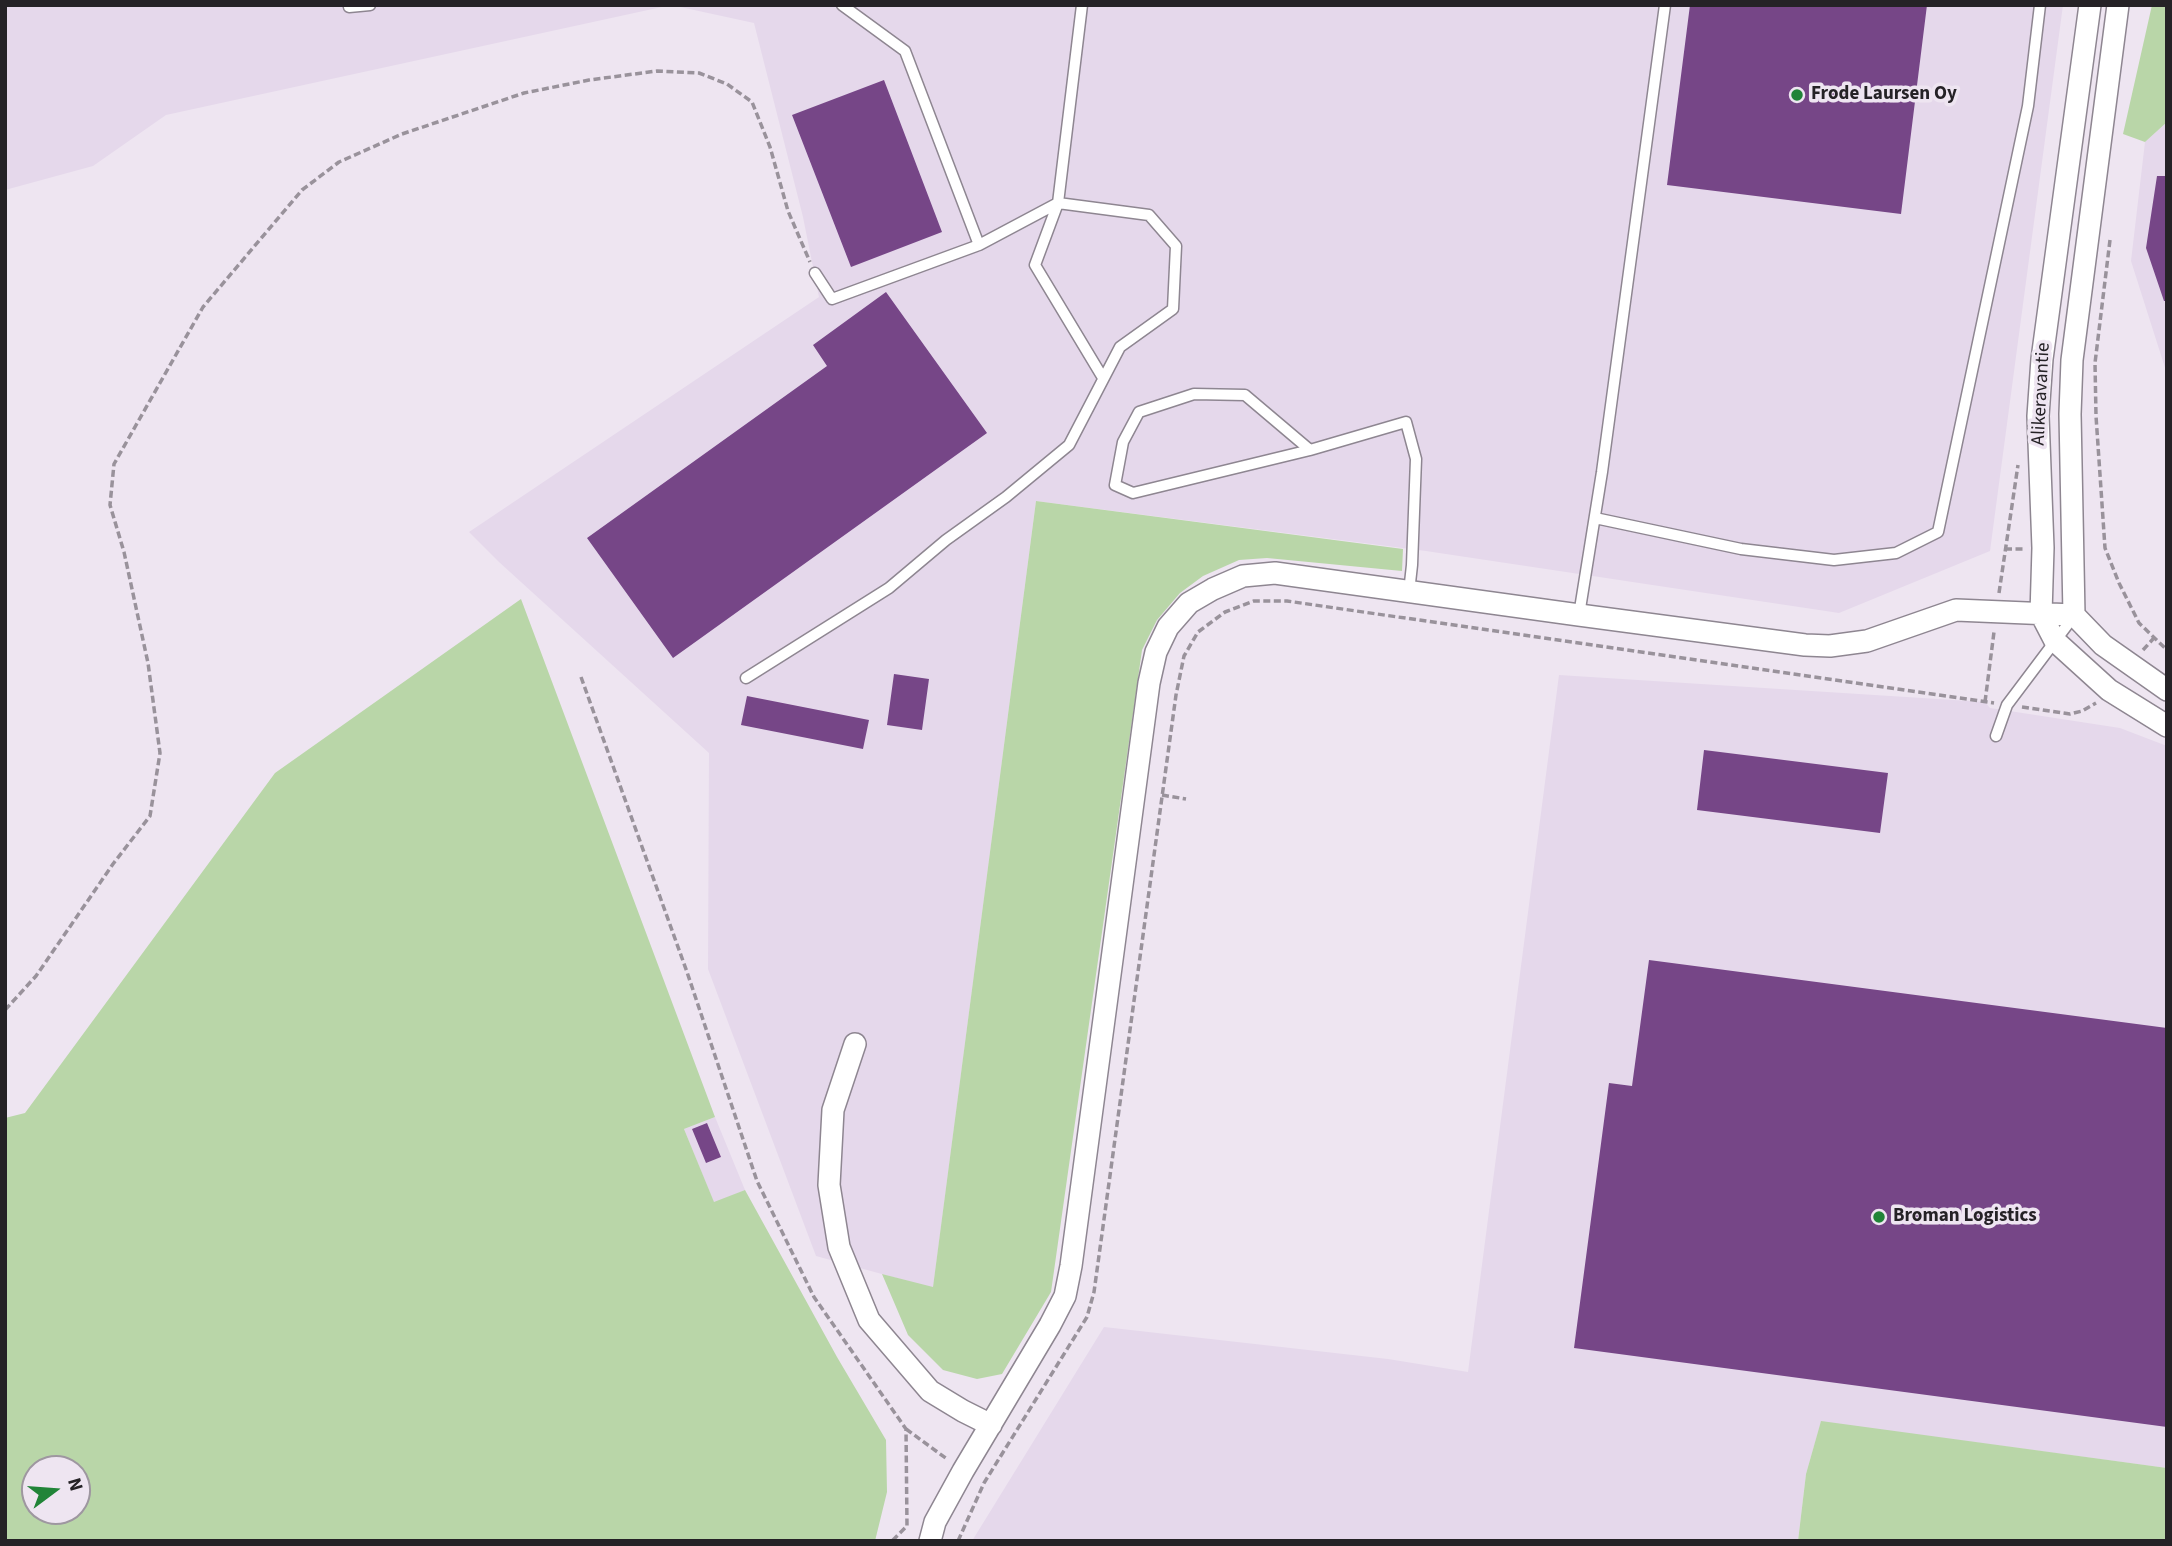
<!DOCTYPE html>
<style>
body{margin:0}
#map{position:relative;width:2172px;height:1546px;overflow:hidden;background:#eee5f1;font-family:"Source Sans 3",sans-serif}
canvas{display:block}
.frame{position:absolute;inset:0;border:7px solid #252226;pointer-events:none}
.north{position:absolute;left:21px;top:1455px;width:70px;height:70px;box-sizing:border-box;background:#eee5f1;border:2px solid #9e97a0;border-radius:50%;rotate:74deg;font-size:19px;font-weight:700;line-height:28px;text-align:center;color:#252226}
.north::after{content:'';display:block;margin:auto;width:24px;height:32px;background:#218438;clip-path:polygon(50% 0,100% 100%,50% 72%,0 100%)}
</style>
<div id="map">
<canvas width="2172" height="1546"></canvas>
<div class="frame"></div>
<div class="north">N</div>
</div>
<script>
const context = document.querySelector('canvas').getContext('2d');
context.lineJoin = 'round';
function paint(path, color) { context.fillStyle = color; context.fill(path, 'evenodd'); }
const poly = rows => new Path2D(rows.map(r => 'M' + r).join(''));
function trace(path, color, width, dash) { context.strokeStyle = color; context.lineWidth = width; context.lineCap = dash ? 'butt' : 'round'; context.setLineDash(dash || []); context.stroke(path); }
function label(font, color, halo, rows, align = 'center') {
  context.font = font + ' "Source Sans 3",sans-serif'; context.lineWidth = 7; context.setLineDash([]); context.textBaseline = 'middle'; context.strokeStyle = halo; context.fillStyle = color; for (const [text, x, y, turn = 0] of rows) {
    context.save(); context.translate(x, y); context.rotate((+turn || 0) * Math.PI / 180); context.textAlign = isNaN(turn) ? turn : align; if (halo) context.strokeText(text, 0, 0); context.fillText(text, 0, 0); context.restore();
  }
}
const built = poly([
 [5,5,2063,5,1990,551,1839,613,1426,551,1036,501,933,1288,816,1256,708,969,709,753,499,562,469,532,819,297,803,217,754,23,671,5,166,115,93,166,5,190],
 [2167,122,2167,374,2131,261,2145,142],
 [1559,675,1985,702,1990,708,2120,728,2167,746,2167,1468,1821,1422,1806,1474,1798,1541,972,1541,1104,1327,1388,1359,1468,1372],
 [715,1117,745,1190,714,1203,684,1129]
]);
const green = poly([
 [2152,5,2167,5,2167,122,2145,142,2123,134],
 [1036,501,1403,549,1402,571,1267,558,1239,560,1203,576,1180,593,1157,620,1142,650,1051,1292,1002,1374,977,1379,943,1370,908,1335,882,1274,933,1287],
 [521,599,715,1117,684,1129,714,1202,745,1190,837,1357,886,1440,887,1492,875,1541,5,1541,5,1118,25,1113,275,773],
 [35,1469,77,1469,77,1511,35,1511],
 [1821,1421,2167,1468,2167,1541,1798,1541,1806,1474]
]);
const building = poly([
 [1690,5,1927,5,1901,214,1667,185],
 [884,80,942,232,851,267,792,115],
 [2157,176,2167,176,2167,301,2164,301,2146,248],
 [886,292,987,433,673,658,587,538,827,366,813,345],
 [894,674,929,679,922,730,887,725],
 [747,696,869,720,863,749,741,725],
 [1704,750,1888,773,1880,833,1697,810],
 [1649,960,2167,1028,2167,1427,1574,1348,1609,1083,1632,1086],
 [707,1123,721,1157,706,1163,692,1129]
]);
const path = poly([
 [2110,240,2095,363,2096,416,2105,548,2119,583,2139,623,2167,650],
 [2005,549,2024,549],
 [1999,593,2018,465],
 [2143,650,2153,639],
 [581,677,687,972,757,1181,814,1297,906,1429,907,1526,892,1541],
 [1985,702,1994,632],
 [2022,707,2070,714,2082,711,2096,703],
 [1162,795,1186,799],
 [5,1010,36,976,113,864,150,816,160,753,148,663,124,552,110,505,114,464,203,307,302,190,339,162,402,134,524,93,589,80,657,71,699,73,727,84,752,102,770,147,788,211,810,262],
 [906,1429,947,1459],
 [958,1541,984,1483,1087,1317,1094,1292,1176,695,1184,656,1198,632,1225,612,1254,601,1287,601,1994,703]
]);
const lane = poly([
 [1082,5,1058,203,1035,265,1103,378],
 [349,7,370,5],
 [815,273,832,299,979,245],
 [1310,450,1245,395,1194,394,1139,412,1123,442,1115,485,1133,493,1310,450,1406,422,1416,459,1412,565,1409,592],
 [1595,518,1741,549,1834,560,1896,553,1938,532,2028,106,2040,5],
 [1579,615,1602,472,1665,5],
 [746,678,889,588,946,540,1006,497,1069,445,1120,347,1173,309,1176,246,1149,215,1058,203,979,245,905,51,842,5],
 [1996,736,2007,705,2074,616]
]);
const street = poly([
 [2090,5,2042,359,2038,416,2043,548,2041,614,2055,641,2109,690,2167,726],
 [2118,5,2072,360,2070,414,2074,615,2103,645,2167,690],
 [855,1044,833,1110,829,1185,839,1247,869,1320,930,1391,963,1411,991,1425],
 [930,1541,935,1522,963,1471,1050,1325,1065,1296,1071,1266,1149,683,1156,652,1168,627,1189,603,1213,589,1243,576,1275,573,1579,615,1805,645,1830,646,1867,641,1956,610,2074,615]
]);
const markers = [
 [1797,95,7,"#218438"],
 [1879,1217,7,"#218438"]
];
const poiNames = [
 ["Frode Laursen Oy",1811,95],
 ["Broman Logistics",1893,1217]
];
const streetNames = [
 ["Alikeravantie",2042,394,-87]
];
paint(built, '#e5d8eb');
paint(green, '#b9d6a8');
paint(building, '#764687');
trace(lane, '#8e8691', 13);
trace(street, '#8e8691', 24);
trace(path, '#99929b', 3.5, [7, 3.5]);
trace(lane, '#fff', 10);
trace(street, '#fff', 21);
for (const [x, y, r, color] of markers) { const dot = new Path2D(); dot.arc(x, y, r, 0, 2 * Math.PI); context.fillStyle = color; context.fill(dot); trace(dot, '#eee5f1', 2.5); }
label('bold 19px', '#252226', '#eee5f1', poiNames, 'left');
label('19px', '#252226', '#eee5f1', streetNames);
</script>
